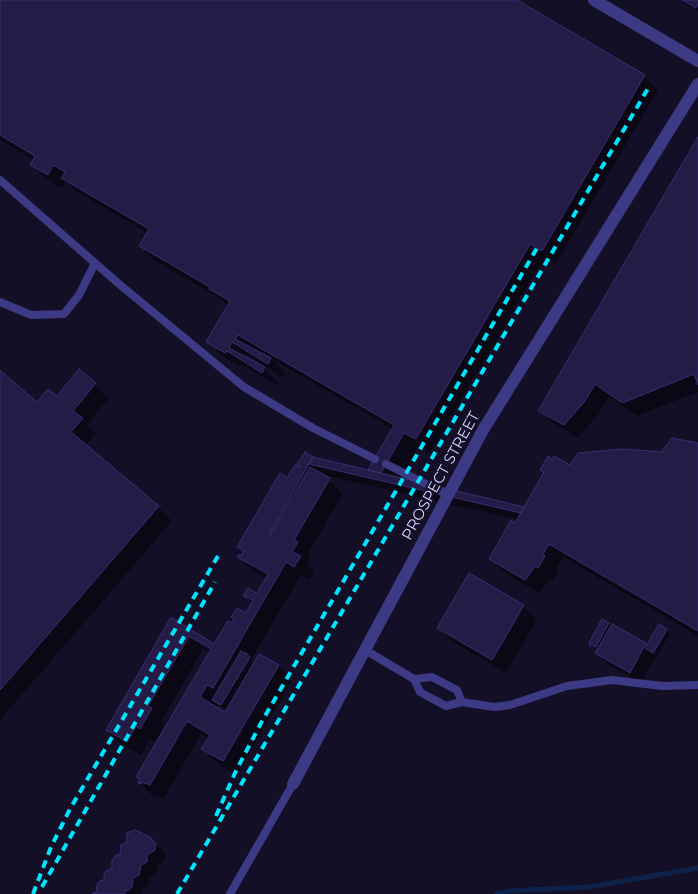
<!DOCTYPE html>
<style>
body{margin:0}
canvas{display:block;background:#130f26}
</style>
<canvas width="698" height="894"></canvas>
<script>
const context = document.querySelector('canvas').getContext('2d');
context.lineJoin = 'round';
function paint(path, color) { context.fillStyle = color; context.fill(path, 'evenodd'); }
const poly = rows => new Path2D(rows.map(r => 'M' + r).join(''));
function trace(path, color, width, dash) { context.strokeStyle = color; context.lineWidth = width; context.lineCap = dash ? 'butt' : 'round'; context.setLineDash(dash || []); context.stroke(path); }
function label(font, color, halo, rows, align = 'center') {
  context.font = font + ' Montserrat,sans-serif'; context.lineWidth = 4.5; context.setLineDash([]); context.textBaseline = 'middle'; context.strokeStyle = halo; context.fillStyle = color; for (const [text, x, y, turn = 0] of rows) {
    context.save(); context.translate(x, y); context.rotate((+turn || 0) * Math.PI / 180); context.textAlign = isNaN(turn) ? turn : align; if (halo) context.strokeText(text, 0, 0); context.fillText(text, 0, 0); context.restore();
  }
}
const shadow = poly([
 [0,0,515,0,644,76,658,90,556,264,545,257,430,453,419,446,400,479,525,508,571,467,667,454,698,445,698,636,563,557,556,568,559,571,552,581,549,580,539,593,505,573,491,558,518,520,323,475,343,493,308,554,311,557,307,564,314,572,309,580,301,575,251,660,255,663,278,666,292,680,237,775,217,763,203,749,209,739,201,734,164,798,153,796,139,782,210,653,203,649,162,720,165,723,155,742,150,739,141,755,121,744,107,730,171,619,215,646,232,625,246,614,252,604,245,596,255,594,257,596,267,579,253,571,239,557,242,557,245,552,239,546,287,479,312,458,369,472,393,429,272,359,285,373,282,377,247,355,245,358,262,366,278,383,277,386,241,364,240,366,222,356,208,342,229,306,219,298,154,260,140,246,148,233,77,192,66,181,62,188,46,179,32,165,34,160,0,140],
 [294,487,297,487,267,540,264,539],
 [218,704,227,710,225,713,216,708],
 [681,0,698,0,698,11,684,3],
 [698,140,698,392,637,416,609,397,598,415,578,438,554,424,540,410],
 [79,371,109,398,87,425,96,433,86,445,158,507,172,521,0,720,0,372,37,403,57,398],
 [523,606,537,620,506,673,453,642,439,628],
 [603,621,646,644,655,653,667,631,670,634,641,682,607,664,597,653,599,649,590,643],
 [133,831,140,833,155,843,166,854,165,860,157,866,158,872,149,879,149,885,142,890,142,894,97,894,128,843,128,834]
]);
const stream = poly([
 [496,894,509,891,589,887,698,868]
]);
const building = poly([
 [0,0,517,0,645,75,542,251,530,244,416,439,404,433,381,473,368,470,394,425,238,335,235,339,271,358,268,364,232,342,229,348,265,367,262,373,227,351,225,353,206,342,230,301,209,289,210,287,139,246,149,229,61,178,65,172,53,165,48,175,30,165,35,156,0,135,0,0],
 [682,0,698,0,698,4,696,8,682,0],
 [698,137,698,385,694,374,622,403,595,384,585,401,564,425,538,411,698,137],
 [79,369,96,383,73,411,83,418,71,432,159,506,0,690,0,370,37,402,48,389,57,396,79,369],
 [672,438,698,443,698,631,549,544,543,554,545,556,538,568,535,566,525,580,489,559,511,520,515,523,544,472,540,470,548,456,552,459,554,456,570,465,578,453,623,449,663,452,662,451,672,438],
 [305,452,313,457,269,534,270,535,310,467,330,478,294,540,298,542,292,552,301,556,294,567,286,562,213,688,207,685,200,697,225,712,259,654,279,665,223,761,201,749,210,735,187,721,150,785,146,783,145,784,142,782,141,784,138,783,140,779,136,777,211,649,189,636,148,706,152,708,140,729,136,726,127,742,106,730,171,617,214,644,228,621,232,623,234,619,231,617,237,608,246,613,253,600,243,596,248,588,256,593,256,595,268,574,237,557,239,554,241,556,243,552,243,550,237,547,280,473,287,478,295,465,299,467,300,466,297,464,305,452],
 [313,457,381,473,524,507,521,513,309,464,313,457],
 [469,573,524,605,492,660,437,628,469,573],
 [602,619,609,623,596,647,591,644,590,646,589,643,602,619],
 [612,624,646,643,630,673,595,653,612,624],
 [659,624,667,629,653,653,645,648,659,624],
 [241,651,244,653,245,652,250,657,221,705,212,700,241,651],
 [135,830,150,837,156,844,155,850,147,855,147,862,141,865,139,875,133,878,132,887,129,890,125,891,125,894,92,894,97,891,96,888,98,883,101,880,104,881,104,874,106,871,112,868,112,860,116,855,120,855,121,845,127,842,127,833,135,830]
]);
const service = poly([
 [0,180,119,284,244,387,313,428,375,459],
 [0,302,31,315,64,314,79,295,95,263],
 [386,464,448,495],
 [365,650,414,679,420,692,446,706,462,702,494,707,510,705,567,686,612,680,662,686,698,685],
 [414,679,432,677,457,690,462,702],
 [230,894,293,784]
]);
const minor = poly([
 [594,0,698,61],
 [293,784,483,430,698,84]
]);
const rail = poly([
 [216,816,235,773,261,723,537,248],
 [42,887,215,582],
 [33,894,51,847,70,809,218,556],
 [177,894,650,85]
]);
const streetNames = [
 ["PROSPECT STREET",441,476,-61]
];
paint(shadow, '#0007');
trace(stream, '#0c2248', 5);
paint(building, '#241b47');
trace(building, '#3b2d73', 1);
trace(service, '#3d3a85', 8);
trace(minor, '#3d3a85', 12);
trace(rail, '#00e5ff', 4, [8, 6]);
label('15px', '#d9d4ff', '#130f26', streetNames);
</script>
